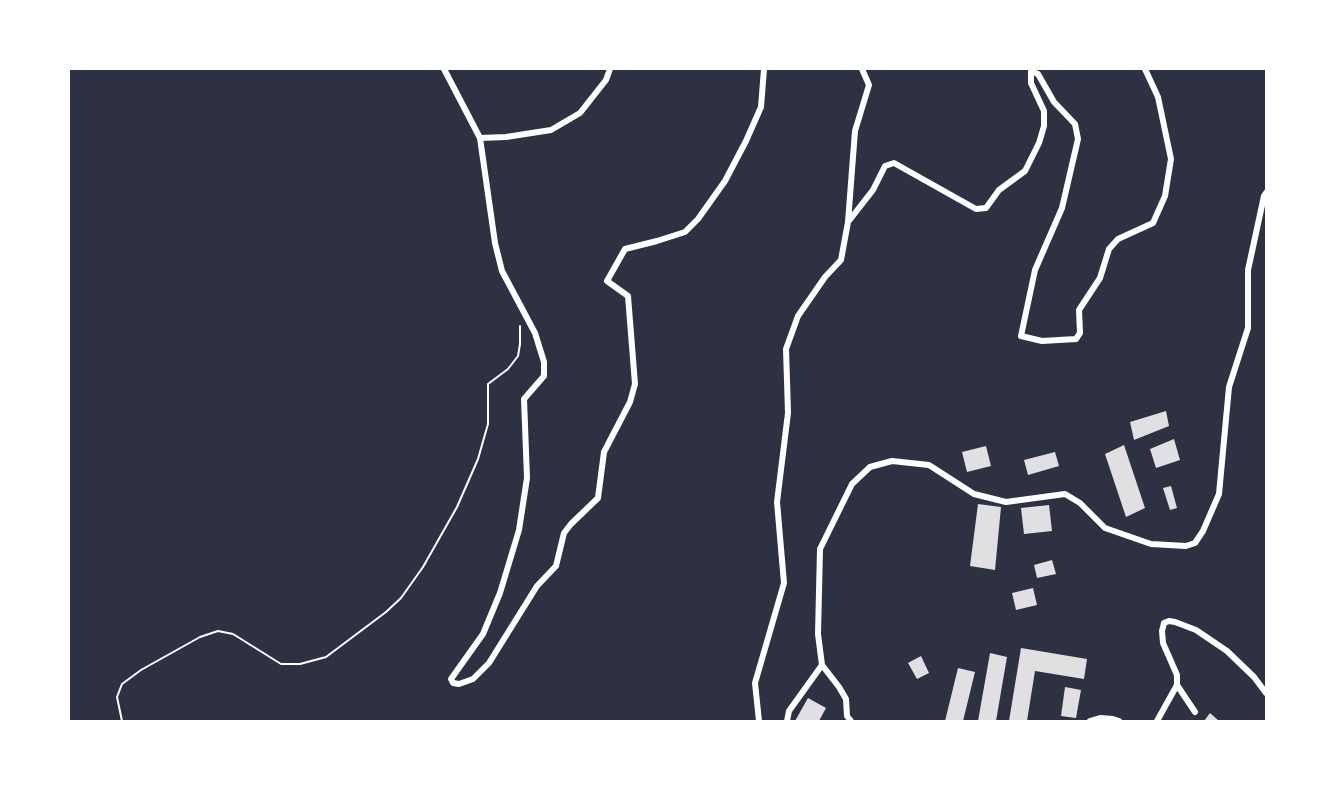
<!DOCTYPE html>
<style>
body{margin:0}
#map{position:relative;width:1335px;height:790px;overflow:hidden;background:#2d3142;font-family:"Exo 2",sans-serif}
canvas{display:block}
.frame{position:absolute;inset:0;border:70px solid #fff;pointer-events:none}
</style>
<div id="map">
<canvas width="1335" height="790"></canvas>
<div class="frame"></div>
</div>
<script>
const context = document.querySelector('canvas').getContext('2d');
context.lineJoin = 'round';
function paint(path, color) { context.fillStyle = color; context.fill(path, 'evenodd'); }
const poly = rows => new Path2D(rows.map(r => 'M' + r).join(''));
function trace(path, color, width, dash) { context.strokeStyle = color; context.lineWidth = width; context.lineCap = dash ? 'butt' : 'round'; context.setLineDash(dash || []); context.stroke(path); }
const building = poly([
 [1166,411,1169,426,1134,440,1130,422],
 [1174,439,1180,460,1156,468,1150,449],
 [1124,445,1145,508,1126,517,1105,454],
 [986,446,991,466,967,472,962,452],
 [1055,452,1059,466,1028,475,1024,460],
 [1171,486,1177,508,1170,510,1163,488],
 [978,504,1001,507,995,570,970,566],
 [1049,505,1052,531,1024,534,1021,508],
 [1052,560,1056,574,1037,578,1034,565],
 [1033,588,1037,605,1016,610,1012,593],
 [1021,648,1087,659,1084,679,1035,671,1027,721,1009,721],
 [990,653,1007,657,996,721,978,721],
 [921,656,929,673,917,679,908,663],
 [958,668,975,672,963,721,945,721],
 [1065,687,1081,690,1076,718,1061,716],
 [808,698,826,708,819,721,795,721],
 [1210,713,1219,721,1204,721]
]);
const path = poly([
 [122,721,117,697,122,684,141,670,200,637,218,631,233,634,281,664,300,664,326,657,386,612,401,598,423,567,457,507,478,459,488,424,488,384,508,369,518,356,520,344,520,326]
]);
const minor = poly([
 [444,69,480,138,495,243,502,271,535,333,544,362,544,376,524,399,527,478,519,530,500,593,483,634,451,679,453,683,459,684,473,679,489,663,537,586,556,566,564,533,571,524,598,498,604,452,630,402,635,384,628,296,607,281,625,249,657,241,685,232,698,219,725,181,746,141,761,107,764,69],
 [480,138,506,137,551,130,580,113,606,80,610,69],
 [848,222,873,190,885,166,894,163,976,209,986,208,999,190,1025,171,1039,143,1044,126,1044,111,1031,83,1031,71,1038,74,1054,102,1075,124,1078,139,1062,208,1035,270,1021,336,1042,341,1076,339,1080,333,1079,310,1100,278,1109,249,1118,239,1153,223,1165,196,1171,159,1158,97,1145,69],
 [822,665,839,687,846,699,847,716,851,721],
 [1177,685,1177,675,1163,643,1162,631,1164,623,1169,621,1175,622,1196,630,1227,651,1254,677,1266,693],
 [759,721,755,683,784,583,777,502,788,413,786,349,798,316,825,277,841,260,848,222,855,131,869,85,862,69],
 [787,721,789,711,822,665,818,634,820,549,852,484,870,467,892,461,929,465,974,494,1006,502,1065,494,1080,503,1105,528,1151,544,1186,546,1195,543,1203,531,1219,494,1229,387,1248,328,1248,270,1264,196,1266,193],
 [1090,721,1100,718,1113,719,1119,721],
 [1157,721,1177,685,1195,712]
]);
paint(building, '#e0e0e3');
trace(path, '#fff', 2);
trace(minor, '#fff', 6);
</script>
